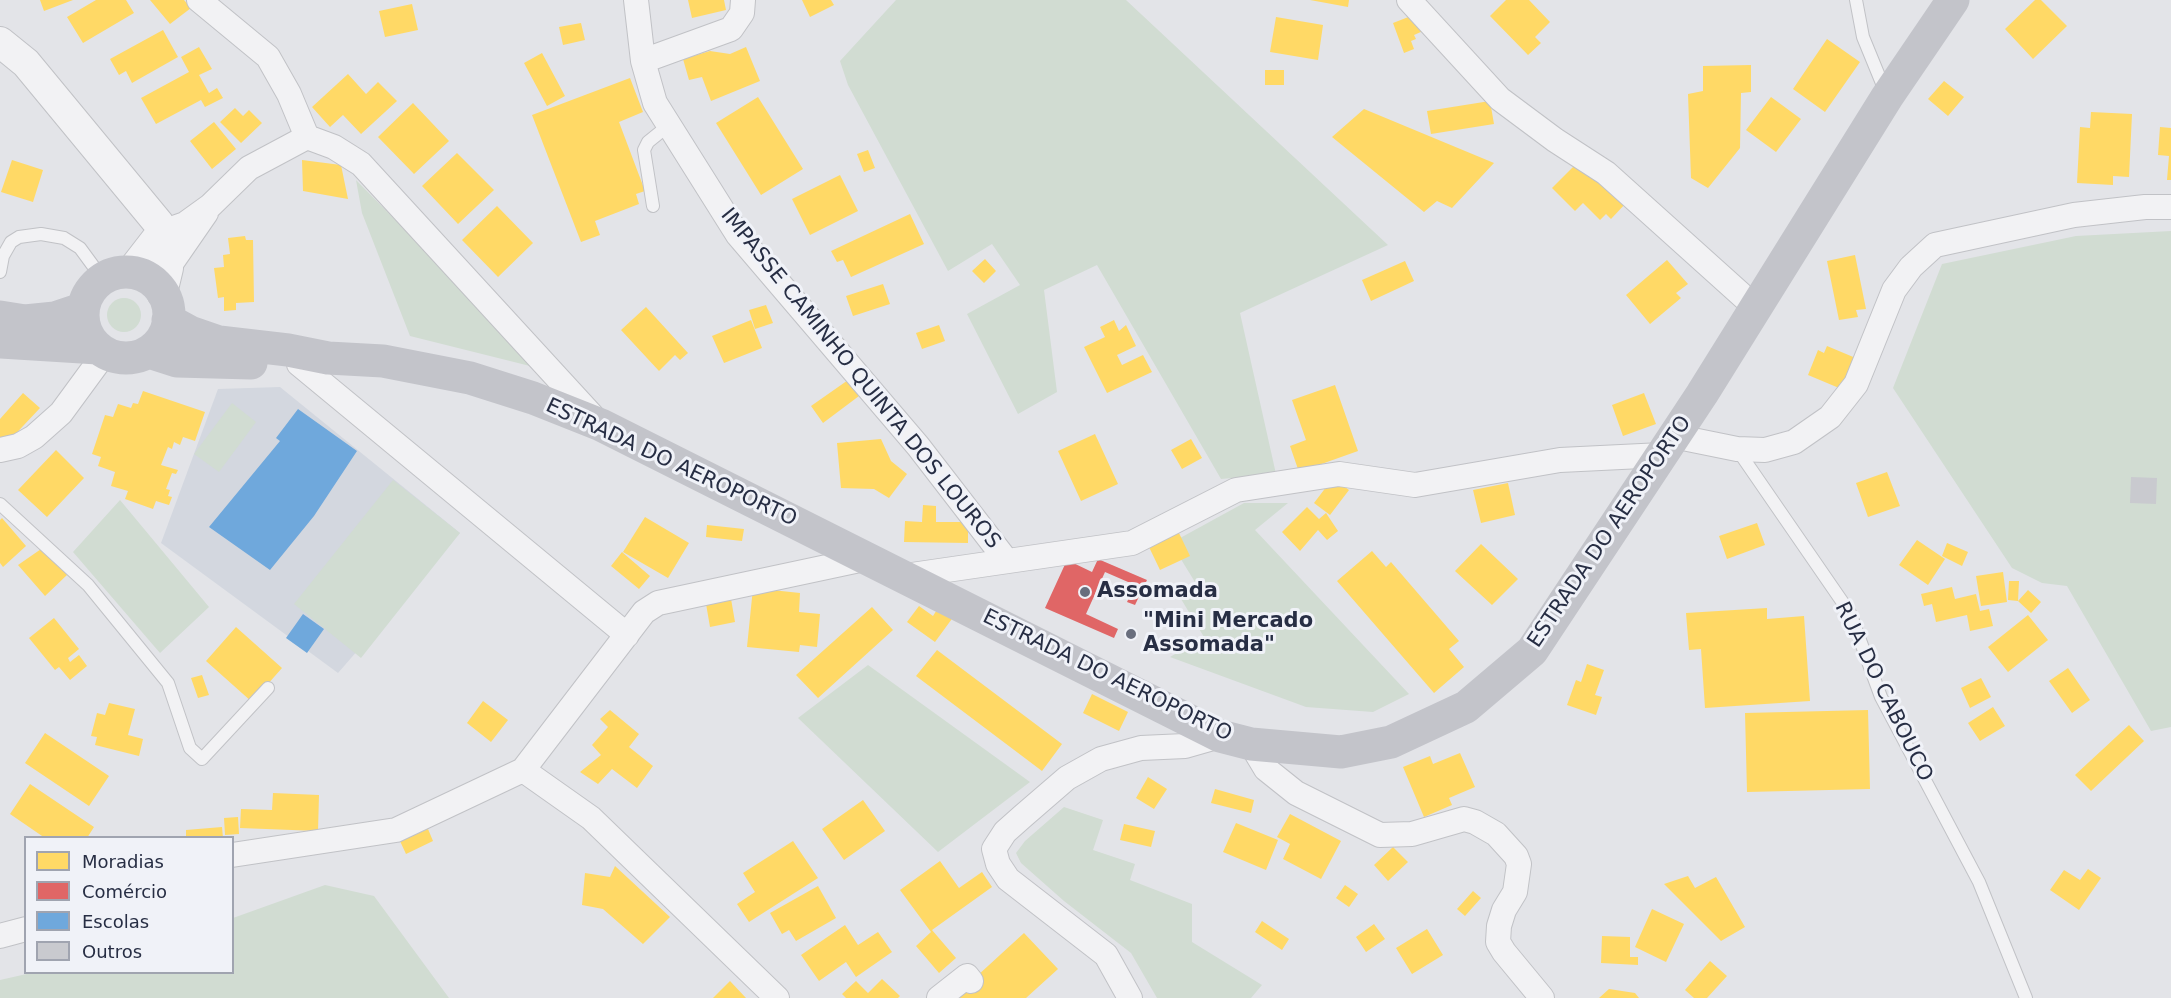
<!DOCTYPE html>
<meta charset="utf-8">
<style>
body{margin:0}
#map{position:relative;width:2171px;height:998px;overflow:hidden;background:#e3e4e8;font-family:"DejaVu Sans",sans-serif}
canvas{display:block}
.legend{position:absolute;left:24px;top:836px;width:210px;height:138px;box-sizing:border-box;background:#f0f2f8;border:2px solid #a0a4b0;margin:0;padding:8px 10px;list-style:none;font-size:18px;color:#272e44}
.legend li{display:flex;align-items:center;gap:12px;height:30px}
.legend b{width:30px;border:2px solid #a0a4b0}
</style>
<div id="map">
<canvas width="2171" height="998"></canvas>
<ul class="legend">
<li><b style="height:16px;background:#ffd966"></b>Moradias</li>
<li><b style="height:16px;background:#e06666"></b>Comércio</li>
<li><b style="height:16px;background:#6fa8dc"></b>Escolas</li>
<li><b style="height:16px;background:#c9cacf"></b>Outros</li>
</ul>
</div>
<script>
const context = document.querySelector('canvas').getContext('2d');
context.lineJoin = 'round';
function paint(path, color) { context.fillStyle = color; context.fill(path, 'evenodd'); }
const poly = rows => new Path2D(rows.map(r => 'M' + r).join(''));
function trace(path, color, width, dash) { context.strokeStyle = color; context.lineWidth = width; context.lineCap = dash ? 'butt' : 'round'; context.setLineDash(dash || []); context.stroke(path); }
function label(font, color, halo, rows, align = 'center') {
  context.font = font + ' "DejaVu Sans",sans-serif'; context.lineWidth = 6; context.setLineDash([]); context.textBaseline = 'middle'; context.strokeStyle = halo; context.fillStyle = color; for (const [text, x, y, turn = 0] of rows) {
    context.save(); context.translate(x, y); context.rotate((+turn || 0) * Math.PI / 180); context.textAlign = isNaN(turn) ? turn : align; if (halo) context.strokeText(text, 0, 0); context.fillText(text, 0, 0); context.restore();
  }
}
const built = poly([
 [280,387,460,533,338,673,161,543,218,389]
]);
const green = poly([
 [896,0,1126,0,1388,245,1240,313,1276,474,1221,479,1097,265,1044,290,1057,392,1018,414,967,314,1020,285,992,244,948,271,848,85,840,61],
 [356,180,493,319,538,368,410,336,362,213],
 [2171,231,2171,727,2151,731,2067,586,2042,583,2012,568,1893,388,1942,264,2076,236],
 '107 315a17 17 0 1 1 34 0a17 17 0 1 1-34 0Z',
 [232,403,256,422,219,472,194,454],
 [393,480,460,533,361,658,294,604],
 [120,500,209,607,160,653,73,552],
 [1244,503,1288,503,1255,530,1409,694,1373,712,1306,707,1170,657,1204,637,1181,599,1198,587,1171,543],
 [868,665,1030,782,938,852,798,718],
 [1064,807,1103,820,1093,850,1135,864,1130,880,1192,904,1192,942,1262,985,1251,998,1157,998,1131,953,1064,901,1021,863,1016,853,1025,841],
 [325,885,374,896,449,998,0,998,0,980,31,973,232,972,233,918]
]);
const homes = poly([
 [40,0,73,0,44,11],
 [96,0,126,0,134,13,83,43,67,17],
 [150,0,184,0,191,8,170,24],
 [688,0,724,0,726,10,692,18],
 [802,0,831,0,834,5,810,17],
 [1310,0,1349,0,1348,7],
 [1506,0,1529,0,1550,22,1535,37,1541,43,1528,55,1490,16],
 [2035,0,2041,0,2067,26,2033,59,2005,29],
 [412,4,418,30,385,37,379,11],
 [1411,16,1423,31,1414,35,1416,39,1411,41,1414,49,1404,53,1393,23],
 [1276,17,1323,25,1318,60,1270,52],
 [581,23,585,40,563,45,559,27],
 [163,30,178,57,132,83,126,71,119,75,110,59],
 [1827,39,1860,62,1825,112,1793,89],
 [199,47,212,69,199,75,209,93,217,88,223,98,205,107,201,100,156,124,141,98,189,72,181,57],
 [746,47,760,81,711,101,702,77,689,80,683,59,710,51,730,54],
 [542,53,565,96,547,106,524,63],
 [1751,65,1751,92,1741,93,1740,148,1708,188,1691,178,1688,94,1703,91,1703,66],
 [1265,70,1284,70,1284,85,1265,85],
 [348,74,366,94,378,82,397,101,361,134,343,115,330,127,312,107],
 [630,78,643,112,619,122,645,191,636,194,639,204,595,221,600,235,581,242,532,115],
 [1944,81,1964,97,1948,116,1928,99],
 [758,97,803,169,761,195,716,123],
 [1771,97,1801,119,1776,152,1746,130],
 [1490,101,1494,124,1431,134,1427,111],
 [413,103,449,141,414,174,378,137],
 [235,108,243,116,249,110,262,123,241,143,220,122],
 [1364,109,1494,163,1452,208,1437,201,1424,212,1332,137],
 [2091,112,2132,114,2129,177,2113,176,2113,185,2077,183,2080,127,2090,128],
 [214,122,236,149,212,169,190,141],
 [2160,127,2171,128,2171,180,2167,180,2169,156,2158,155],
 [868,150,875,168,864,172,857,154],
 [457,153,494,190,458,224,422,186],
 [1581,159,1626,203,1611,219,1606,214,1600,220,1583,203,1575,211,1552,188],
 [12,160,43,170,33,202,1,192],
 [302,160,341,165,348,199,303,191],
 [840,175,858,211,810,235,792,199],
 [497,206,533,243,498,277,462,240],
 [910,214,924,244,851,277,843,260,837,262,831,251],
 [245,236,246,240,253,240,254,302,236,303,236,310,224,311,224,297,218,298,214,268,224,267,223,255,230,254,228,238],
 [1855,255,1866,309,1856,310,1858,317,1839,320,1827,261],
 [985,259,996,271,984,283,972,271],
 [1667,260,1688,284,1676,293,1681,298,1650,324,1626,295],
 [1405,261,1414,281,1371,301,1362,280],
 [883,284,890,304,853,316,846,296],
 [766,305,773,323,755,329,749,310],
 [646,307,688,353,680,360,675,355,659,371,621,330],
 [751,320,762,348,724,363,712,336],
 [1114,320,1119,331,1126,325,1136,346,1117,355,1122,365,1143,355,1152,372,1107,393,1084,347,1105,337,1100,327],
 [939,325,945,341,922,349,916,333],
 [1827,346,1858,359,1847,386,1840,383,1839,388,1808,375,1818,350,1824,353],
 [851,378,863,393,823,423,811,406],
 [1335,385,1358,451,1299,472,1290,446,1306,440,1292,400],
 [143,391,205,412,195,441,183,437,180,445,174,442,172,449,168,447,161,465,178,470,176,474,172,473,166,489,170,490,168,496,172,497,169,505,156,501,153,509,125,499,128,491,111,486,115,472,98,466,101,457,92,454,105,415,113,417,118,404,131,408,133,403,138,404],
 [23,393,40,408,8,442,0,442,0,419],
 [1644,393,1656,424,1623,436,1612,405],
 [1095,434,1118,484,1081,501,1058,451],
 [881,439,891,461,907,474,889,498,874,489,841,488,837,443],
 [1191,439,1202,458,1182,469,1171,450],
 [56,450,84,478,47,517,18,490],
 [1887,472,1900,506,1868,517,1856,483],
 [1333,478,1349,490,1330,515,1314,503],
 [1508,483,1515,515,1481,523,1473,490],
 [923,505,936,506,936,522,968,522,968,543,904,542,905,521,922,522],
 [1307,507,1319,519,1326,513,1338,531,1327,540,1318,530,1300,551,1282,532],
 [645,517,689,543,668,578,623,552],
 [2,518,26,546,3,567,0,563,0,520],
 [1757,523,1765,545,1727,559,1719,536],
 [707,525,744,529,742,541,706,537],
 [1179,533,1190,556,1160,570,1149,547],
 [1917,540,1945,559,1928,585,1899,565],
 [1947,543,1968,552,1962,566,1942,556],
 [1481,544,1518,579,1492,605,1455,571],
 [44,547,67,575,45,596,18,565],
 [1372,551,1386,567,1391,562,1459,641,1449,649,1464,667,1434,693,1337,581],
 [622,552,650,576,639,589,611,566],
 [2003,572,2007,602,1981,606,1976,576],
 [2009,581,2019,581,2018,601,2008,600],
 [1952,587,1955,599,1976,594,1980,611,1989,609,1993,626,1970,631,1967,615,1936,622,1932,604,1924,606,1921,594],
 [753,588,800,593,799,612,820,614,817,647,800,645,799,652,747,647],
 [2028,590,2041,602,2031,613,2018,601],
 [730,593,735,622,710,627,705,598],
 [940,605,954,616,935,642,907,622,919,606,933,616],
 [872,607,893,630,818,698,796,675],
 [1767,608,1767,619,1804,616,1810,701,1705,708,1701,649,1689,650,1686,613],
 [2028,615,2048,640,2008,672,1988,647],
 [54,618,79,649,68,658,70,662,79,655,87,666,70,680,59,667,55,670,29,638],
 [236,627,282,668,252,702,206,661],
 [937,650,1062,744,1042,771,916,676],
 [1587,664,1604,670,1595,695,1602,697,1596,715,1567,705,1576,680,1581,682],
 [2068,668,2090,700,2072,713,2049,681],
 [202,675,209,695,198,698,191,678],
 [1981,678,1991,697,1970,708,1961,688],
 [1092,694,1128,712,1119,731,1083,713],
 [483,701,508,720,491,742,467,723],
 [109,703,135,709,128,735,143,739,139,756,95,745,97,737,91,736,97,713,105,715],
 [1993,707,2005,726,1980,741,1968,723],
 [610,710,639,734,629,747,653,766,637,788,612,769,598,784,580,772,601,755,592,745,608,727,600,719],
 [1868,710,1870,789,1747,792,1745,713],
 [2129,725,2144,741,2091,791,2075,775],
 [45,733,109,776,89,806,25,763],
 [1460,753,1475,787,1449,798,1452,805,1424,817,1403,767,1430,756,1433,764],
 [1148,777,1167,789,1154,809,1136,798],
 [30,784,94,827,87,838,45,838,10,814],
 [1215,789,1254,800,1251,813,1211,803],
 [273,793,319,795,318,831,240,828,241,809,272,810],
 [863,800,885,831,844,860,822,829],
 [1290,814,1341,841,1321,879,1283,859,1290,844,1277,837],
 [238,817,239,834,225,835,224,818],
 [1236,823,1278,840,1266,870,1223,852],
 [1124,824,1155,831,1151,847,1120,840],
 [222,827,223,838,186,838,186,830],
 [428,829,433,841,406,854,400,841],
 [793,841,818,878,749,922,737,904,755,892,743,873],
 [1393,847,1408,862,1388,881,1374,865],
 [940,861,959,888,982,872,992,887,932,930,956,958,939,973,916,946,931,932,900,890],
 [615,866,670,917,643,944,603,909,582,905,585,873,610,877],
 [2088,869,2101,878,2079,910,2050,890,2064,870,2080,880],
 [1688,876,1695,888,1716,877,1745,927,1721,941,1664,884],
 [1345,885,1358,894,1349,907,1336,898],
 [818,886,836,918,796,941,789,930,782,934,770,913],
 [1473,891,1481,898,1465,916,1457,909],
 [1652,909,1684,924,1666,962,1635,947],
 [1262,921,1289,939,1282,950,1255,932],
 [1374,924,1385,939,1366,952,1356,937],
 [845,925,858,945,878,932,892,952,856,977,846,962,819,981,801,955],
 [1427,929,1443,955,1412,974,1396,948],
 [1024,933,1058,969,1026,998,953,998],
 [1602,936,1630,937,1630,957,1638,957,1638,965,1601,963],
 [1710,961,1727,976,1707,998,1694,998,1685,990],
 [882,979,900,996,898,998,846,998,842,994,856,981,868,993],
 [730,981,746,998,713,998],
 [1609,989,1635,993,1639,998,1599,998]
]);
const shops = poly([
 [1098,559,1147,580,1135,605,1127,602,1135,585,1105,572,1086,614,1118,629,1114,638,1045,608,1067,560,1092,572]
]);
const schools = poly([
 [298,409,357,451,314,516,270,570,209,527,280,441,276,438],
 [303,614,324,629,307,653,286,638]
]);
const building = poly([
 [2131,477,2157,478,2156,504,2130,503]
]);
const service = poly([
 [1856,0,1863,37,1886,93],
 [653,206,644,150,648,142,669,125],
 [0,272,3,256,11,242,19,237,41,234,64,238,80,248,102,278],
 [1737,449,1850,613,1881,697,1979,882,2026,998],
 [0,504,88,585,168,683,190,748,202,759,268,688]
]);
const minor = poly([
 [636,0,643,61,655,103,738,235,918,446,1006,560],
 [1409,0,1500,99,1555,140,1606,173,1755,307],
 [643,61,731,29,742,13,743,0],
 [307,137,334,147,361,164,597,421],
 [162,232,185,224,210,206,249,168,307,137,289,94,268,57,199,0],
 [168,268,206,213],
 [299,364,627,635],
 [1673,436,1737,449,1765,450,1794,442,1830,417,1856,384,1894,290,1911,267,1935,245,2074,215,2145,207,2171,207],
 [0,450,18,446,34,437,61,413,105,353],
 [905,576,1132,543,1236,490,1339,474,1415,485,1560,460,1662,455],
 [1251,744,1266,769,1296,793,1380,835,1412,834,1464,819,1475,822,1496,834,1516,856,1519,864,1515,892,1504,910,1499,926,1498,942,1504,952,1542,998],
 [523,770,591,818,777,998],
 [232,855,396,830,523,770,644,612,658,603,869,558],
 [0,936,26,929],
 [939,998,967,976,971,981],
 [1130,998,1106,955,1008,879,998,864,994,849,1005,832,1023,816,1067,778,1101,759,1141,748,1185,746,1220,736]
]);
const tertiary = poly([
 [0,42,26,63,159,224,168,268,162,293],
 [131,272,162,232]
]);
const secondary = poly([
 '83 315a43 43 0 1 1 86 0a43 43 0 1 1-86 0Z',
 [0,317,25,321,55,318,82,309],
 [168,320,190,332,219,342,288,350,328,358,383,361,470,378,533,398,601,425,1220,736,1251,744,1341,752,1391,742,1466,707,1532,651,1702,394,1887,97,1953,0],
 [0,342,98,348],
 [149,352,177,361,251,363]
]);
const markers = [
 [1085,592,6,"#696e7d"],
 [1131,634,6,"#696e7d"]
];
const streetNames = [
 ["IMPASSE CAMINHO QUINTA DOS LOUROS",860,379,51],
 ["ESTRADA DO AEROPORTO",671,463,25],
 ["ESTRADA DO AEROPORTO",1610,532,-56],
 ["ESTRADA DO AEROPORTO",1107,676,26],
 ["RUA DO CABOUCO",1883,692,64]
];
const poiNames = [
 ["Assomada",1097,592],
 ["\"Mini Mercado",1143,622],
 ["Assomada\"",1143,646]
];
paint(built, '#d3d7df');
paint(green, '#d1dcd2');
paint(homes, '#ffd966');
paint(shops, '#e06666');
paint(schools, '#6fa8dc');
paint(building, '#c9cacf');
trace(service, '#c1c2c6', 14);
trace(minor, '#c1c2c6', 26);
trace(tertiary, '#c1c2c6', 32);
trace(service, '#f2f2f4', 12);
trace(minor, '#f2f2f4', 24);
trace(tertiary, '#f2f2f4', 30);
trace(secondary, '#c3c4ca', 33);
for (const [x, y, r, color] of markers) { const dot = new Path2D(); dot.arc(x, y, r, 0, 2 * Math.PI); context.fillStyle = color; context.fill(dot); trace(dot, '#f0f2f8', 2); }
label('21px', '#272e44', '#f0f2f8', streetNames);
label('bold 21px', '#272e44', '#f0f2f8', poiNames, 'left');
</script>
